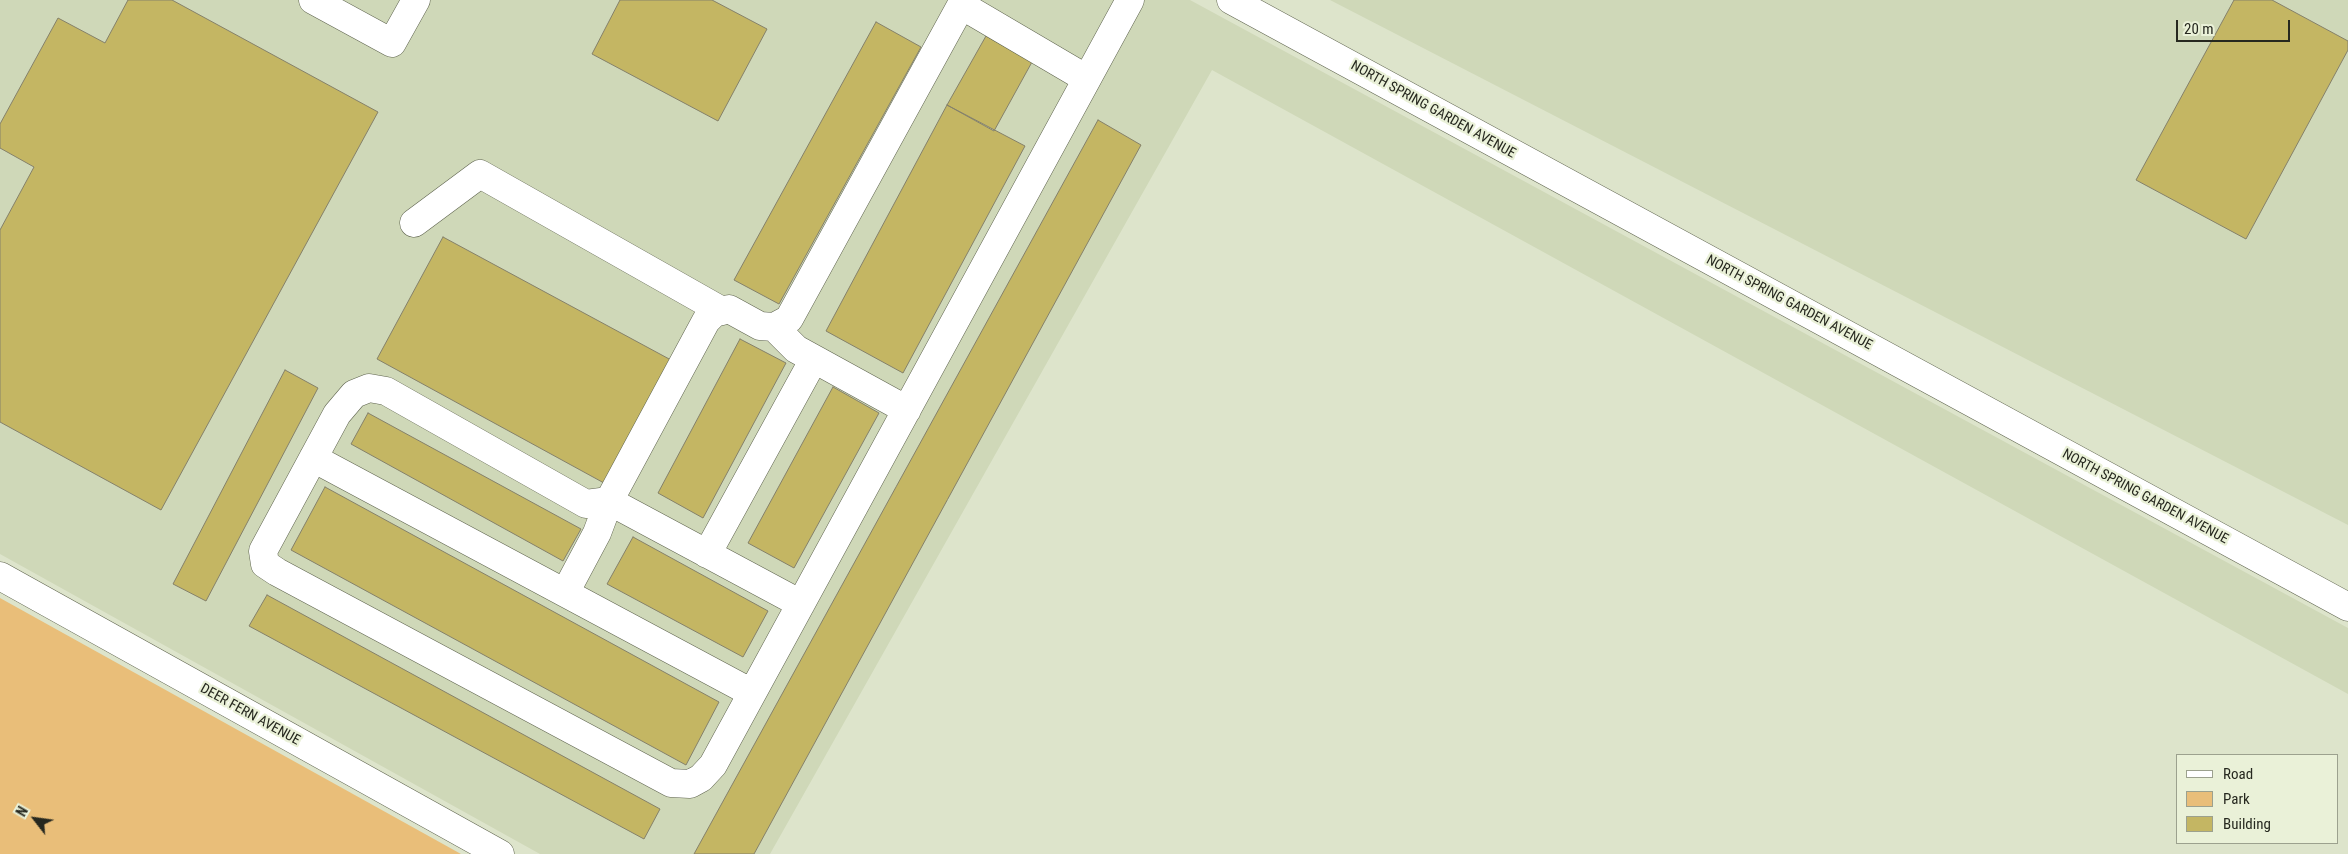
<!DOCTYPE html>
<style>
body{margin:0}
#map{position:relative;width:2348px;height:854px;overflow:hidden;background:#dde4cb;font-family:"Roboto Condensed",sans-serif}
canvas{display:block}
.legend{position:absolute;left:2176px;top:754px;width:162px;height:90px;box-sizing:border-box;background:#eaf1d8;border:1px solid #9ca18e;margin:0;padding:6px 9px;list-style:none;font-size:15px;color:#26281f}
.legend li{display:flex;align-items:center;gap:10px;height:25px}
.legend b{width:25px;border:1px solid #9ca18e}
.north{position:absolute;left:10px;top:794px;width:50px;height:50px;-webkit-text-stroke:4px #eaf1d8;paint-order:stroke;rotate:300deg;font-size:14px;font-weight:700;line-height:20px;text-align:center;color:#26281f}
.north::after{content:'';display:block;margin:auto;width:18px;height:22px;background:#26281f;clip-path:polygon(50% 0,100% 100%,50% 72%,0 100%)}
.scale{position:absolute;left:2176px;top:20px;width:114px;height:22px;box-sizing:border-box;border:2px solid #26281f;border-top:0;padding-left:6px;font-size:15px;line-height:18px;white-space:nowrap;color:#26281f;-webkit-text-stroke:4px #eaf1d8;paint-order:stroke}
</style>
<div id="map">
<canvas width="2348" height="854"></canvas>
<ul class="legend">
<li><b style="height:6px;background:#fff"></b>Road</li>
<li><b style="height:14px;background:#e9be79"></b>Park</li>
<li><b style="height:14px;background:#c4b663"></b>Building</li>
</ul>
<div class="north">N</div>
<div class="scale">20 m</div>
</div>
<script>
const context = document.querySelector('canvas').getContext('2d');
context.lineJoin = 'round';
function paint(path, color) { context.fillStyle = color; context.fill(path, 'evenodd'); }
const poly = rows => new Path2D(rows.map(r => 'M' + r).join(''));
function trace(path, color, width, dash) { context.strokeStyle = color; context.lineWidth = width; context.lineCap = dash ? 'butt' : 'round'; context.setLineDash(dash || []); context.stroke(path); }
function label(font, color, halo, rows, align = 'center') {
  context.font = font + ' "Roboto Condensed",sans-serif'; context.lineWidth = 4.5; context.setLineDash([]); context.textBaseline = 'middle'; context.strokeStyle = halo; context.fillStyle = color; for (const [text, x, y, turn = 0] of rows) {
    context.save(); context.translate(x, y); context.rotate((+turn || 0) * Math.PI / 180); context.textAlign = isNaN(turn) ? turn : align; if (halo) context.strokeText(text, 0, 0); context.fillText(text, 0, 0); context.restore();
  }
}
const built = poly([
 [0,0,1190,0,2348,628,2348,694,1212,70,770,854,540,854,0,554],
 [1330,0,2348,0,2348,525]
]);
const green = poly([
 [0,598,461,854,0,854]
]);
const building = poly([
 [128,0,172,0,378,112,161,510,0,422,0,230,34,167,0,148,0,124,58,18,105,43,128,0],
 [620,0,712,0,767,29,718,121,592,54,620,0],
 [2234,0,2272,0,2348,41,2348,50,2246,239,2136,180,2234,0],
 [876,22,921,47,779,304,734,280,876,22],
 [986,36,1032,62,994,131,947,105,986,36],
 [947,105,1025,146,903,373,826,331,947,105],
 [1098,120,1141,145,754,854,694,854,1098,120],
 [443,237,671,360,604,483,377,359,443,237],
 [740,339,786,363,703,518,658,493,740,339],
 [285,370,318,388,206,601,173,584,285,370],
 [833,387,879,413,794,568,748,543,833,387],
 [368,413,581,529,563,561,351,444,368,413],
 [325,487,719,702,686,765,291,550,325,487],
 [633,537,768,611,743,657,607,584,633,537],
 [267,595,660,809,644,839,249,626,267,595]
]);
const minor = poly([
 [313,0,392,43,416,0],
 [964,0,789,319,774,327,760,326,729,309,714,313,706,321,609,501,586,504,386,391,369,388,354,394,337,414,263,551,265,564,277,572,671,783,690,784,701,778,713,765,1130,0],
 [961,5,1087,79],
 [414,223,480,174,722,311],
 [774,327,796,349,907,410],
 [313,458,752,693],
 [707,554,814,359],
 [0,576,500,854],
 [565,593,597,533,609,501,801,604]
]);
const highway = poly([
 [1231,0,2348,607]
]);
const streetNames = [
 ["NORTH SPRING GARDEN AVENUE",1433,110,29],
 ["NORTH SPRING GARDEN AVENUE",1789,303,28],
 ["NORTH SPRING GARDEN AVENUE",2145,497,28],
 ["DEER FERN AVENUE",250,715,29]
];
paint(built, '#cfd8b8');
paint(green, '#e9be79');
paint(building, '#c4b663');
trace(building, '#85816a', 1);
trace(minor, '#5f644f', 29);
trace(highway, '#5f644f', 29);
trace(minor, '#fff', 28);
trace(highway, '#fff', 28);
label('14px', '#26281f', '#eaf1d8', streetNames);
</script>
